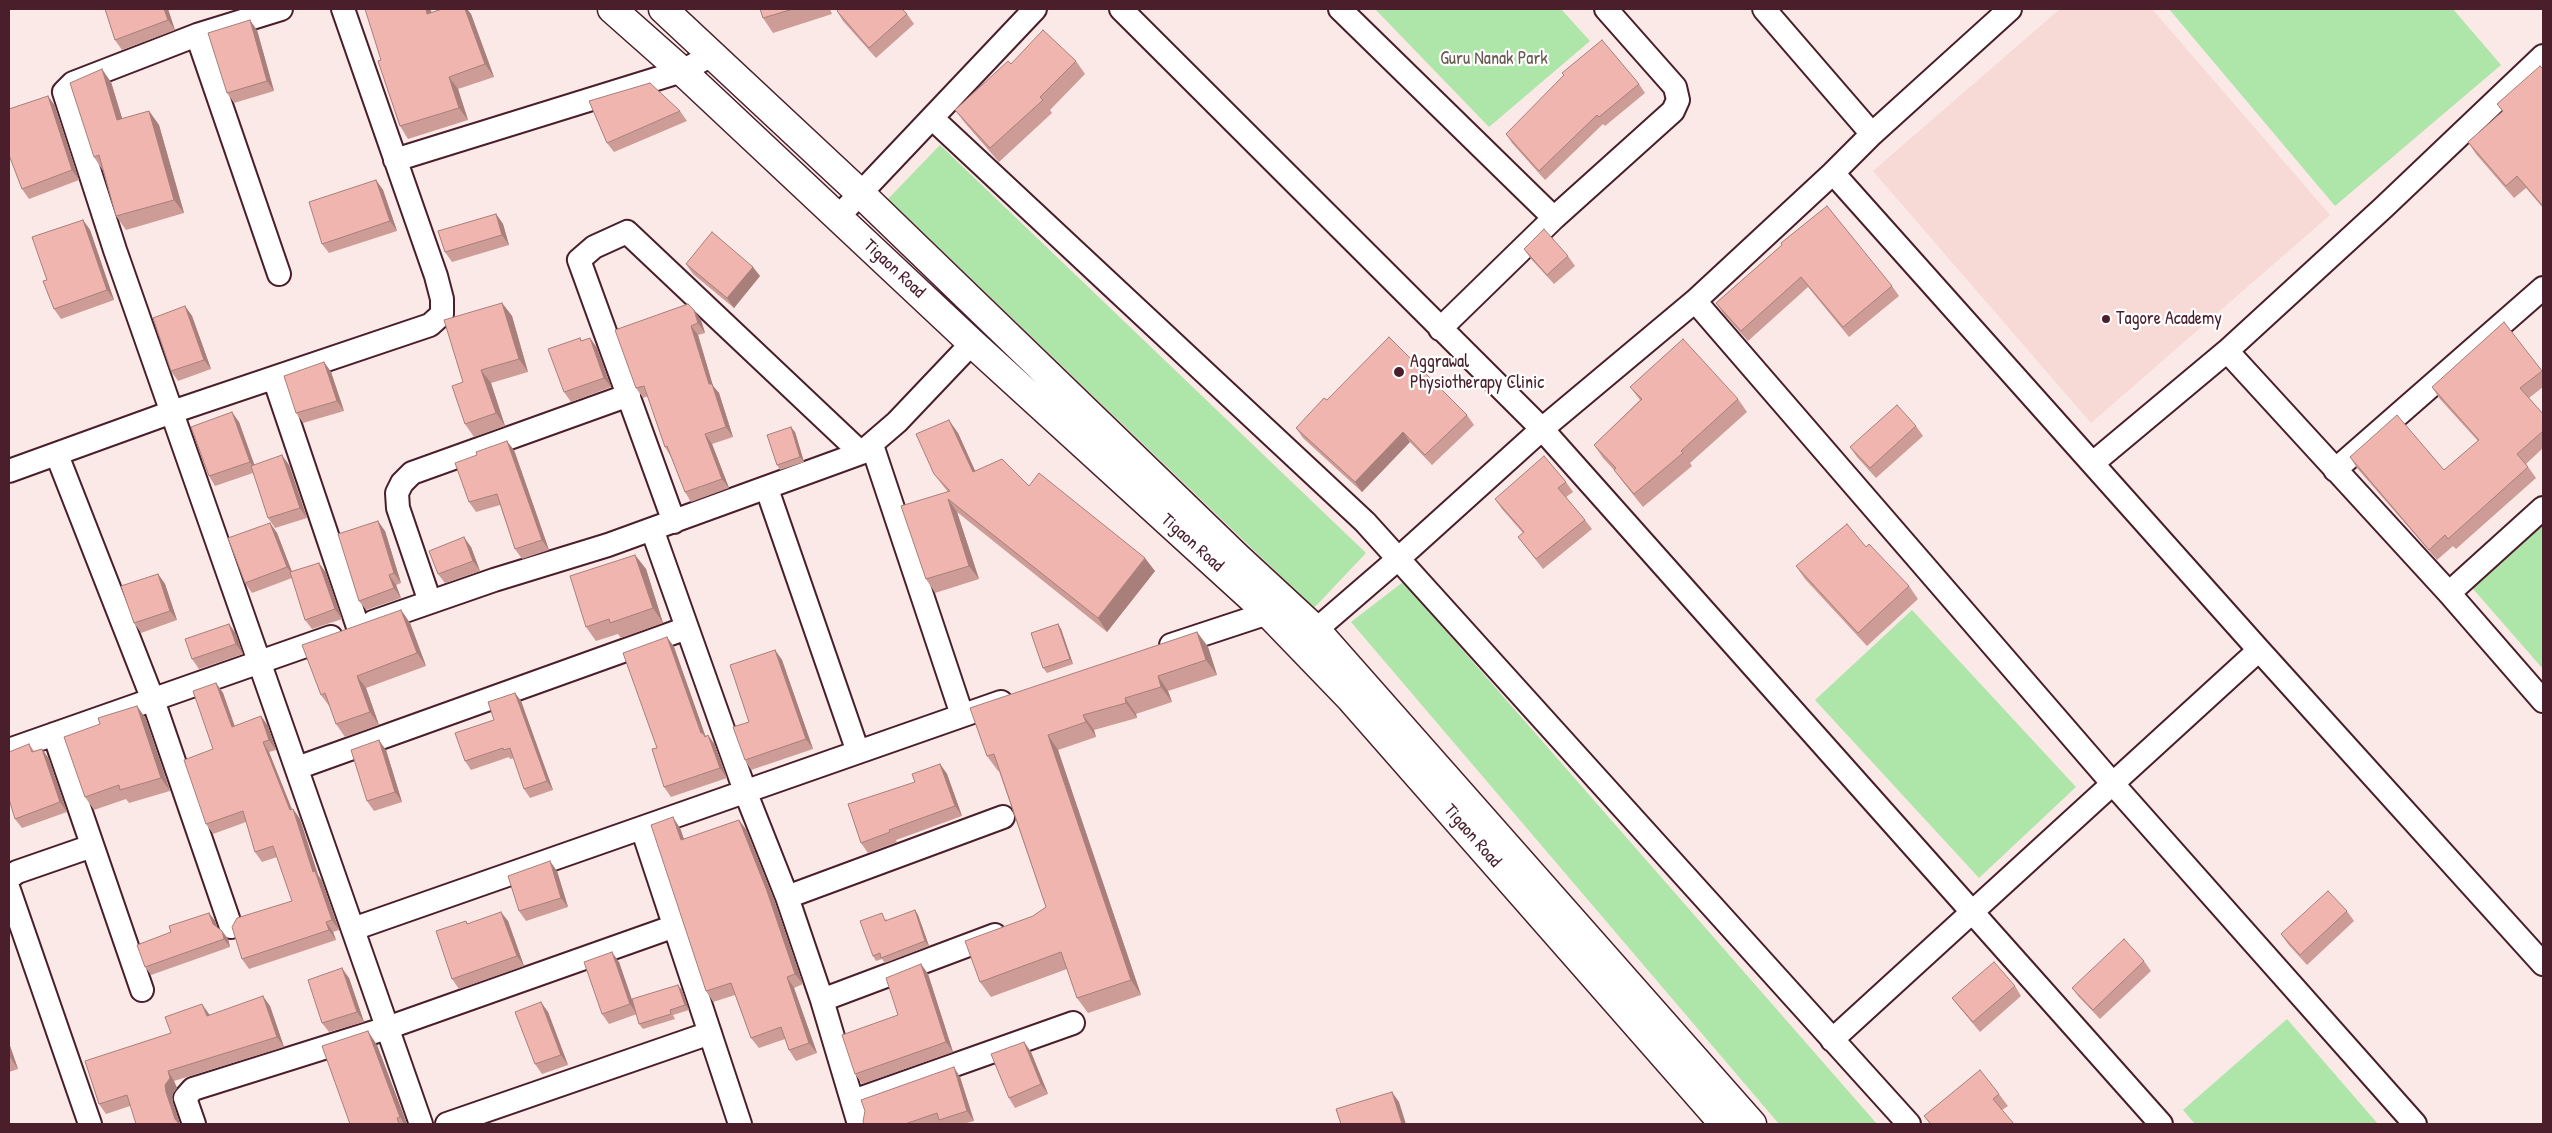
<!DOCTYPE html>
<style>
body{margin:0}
#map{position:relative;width:2552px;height:1133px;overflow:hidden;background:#fae9e7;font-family:"Patrick Hand",sans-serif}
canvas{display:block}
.frame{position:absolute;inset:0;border:10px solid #4a1f2b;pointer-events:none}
</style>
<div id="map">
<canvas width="2552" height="1133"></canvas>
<div class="frame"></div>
</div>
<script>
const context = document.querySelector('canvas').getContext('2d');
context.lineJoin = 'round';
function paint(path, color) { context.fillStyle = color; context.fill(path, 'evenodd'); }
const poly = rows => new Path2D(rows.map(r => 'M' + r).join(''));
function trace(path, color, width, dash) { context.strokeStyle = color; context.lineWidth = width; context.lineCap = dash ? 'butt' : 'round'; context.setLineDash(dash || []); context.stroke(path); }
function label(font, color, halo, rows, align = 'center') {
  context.font = font + ' "Patrick Hand",sans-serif'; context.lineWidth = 4.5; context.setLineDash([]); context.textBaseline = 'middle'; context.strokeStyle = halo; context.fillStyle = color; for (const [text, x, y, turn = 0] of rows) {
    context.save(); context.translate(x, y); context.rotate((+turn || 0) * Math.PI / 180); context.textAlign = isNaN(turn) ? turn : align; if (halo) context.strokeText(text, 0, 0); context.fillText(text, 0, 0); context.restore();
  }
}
const built = poly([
 [2060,9,2152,9,2330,215,2091,423,1873,171]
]);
const green = poly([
 [1375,9,1561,9,1590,41,1489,127],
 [2169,9,2453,9,2501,65,2335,206],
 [940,145,1366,553,1314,608,888,199],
 [2543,515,2543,669,2467,582],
 [1403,582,1877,1124,1779,1124,1351,622],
 [1912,610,2076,787,1979,878,1815,700],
 [2287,1019,2378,1124,2195,1124,2183,1110]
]);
const minor = poly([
 [281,9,197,35,73,83,64,92,115,250,421,1124],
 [1121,9,1542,429,2161,1124],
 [1340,9,1554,218],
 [1764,9,1872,134],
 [197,35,279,274],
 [932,118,1365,522,1909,1124],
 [395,160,682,71,712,55],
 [1833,173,2259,650,2543,964],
 [838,217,1035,9],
 [1695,301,2113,784,2415,1124],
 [1440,329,1554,218,1673,111,1678,100,1675,87,1606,9],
 [2227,351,2449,593,2543,701],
 [274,378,358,627],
 [872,445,962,715],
 [57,455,153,700,231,927],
 [2093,463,2227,351,2383,208,2543,56],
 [2335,470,2543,288],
 [9,471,172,412,430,325,442,314,442,299,436,276,343,9],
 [767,489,858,752],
 [674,522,579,260,594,247,627,232,861,453],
 [652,529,745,791,787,897,822,1000,859,1124],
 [2449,593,2543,508],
 [430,602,398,508,397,493,402,483,412,473,629,395],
 [373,622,494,580,608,545,861,453,897,422,972,343],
 [1303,641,1398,559,1542,429,1695,301,1833,173,1872,134,2010,9],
 [1171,645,1268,613],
 [54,734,142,990],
 [9,750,331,637],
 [297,768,687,628],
 [642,828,740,1124],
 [9,878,17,872,92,846],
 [9,890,90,1124],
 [787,897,1003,817],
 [353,929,1001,702],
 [822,1000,995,935],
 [1832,1040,2259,650],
 [853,1101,1073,1023],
 [194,1124,185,1098,193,1089,387,1028,675,926],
 [447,1124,710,1033]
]);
const tertiary = poly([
 [612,9,682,71,972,343,1268,613,1350,698,1724,1124],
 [663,9,860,193,1236,556,1316,630,1752,1124]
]);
const wall = poly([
 [105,9,168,9,175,30,122,50,115,40],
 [430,9,432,12,467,9,471,14,494,77,458,89,468,120,408,139,400,126,381,60],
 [760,9,830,9,832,14,773,33,763,18],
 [837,11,907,14,914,24,876,58,843,21],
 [257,30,274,91,234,103,227,93],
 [1076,61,1085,74,1050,110,1052,113,999,162,965,123,955,110,1011,64],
 [2543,69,2543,208,2526,188,2514,198,2476,154,2468,142,2503,112,2497,104],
 [111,82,122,119,149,111,159,125,184,213,126,230,116,216,103,171,94,157],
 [1639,84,1645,93,1605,126,1603,124,1545,180,1512,143,1506,134],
 [48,96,55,106,79,180,29,199,22,189],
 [680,111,687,121,614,152,607,143],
 [376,180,383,190,397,231,329,253,322,244],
 [496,214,503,224,509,245,452,262,445,252],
 [83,220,90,230,114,300,61,319,54,309,47,280],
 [1782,245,1892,286,1899,296,1849,337,1808,287,1748,341,1723,313,1716,303],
 [1524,249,1568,256,1575,266,1554,284,1531,259],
 [686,264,760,276,734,308,693,274],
 [502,303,512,316,528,372,491,383,505,426,474,437,465,424,463,382],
 [688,304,701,320,705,333,698,335,713,386,719,393,733,437,712,444,729,488,691,502,685,492,671,457,665,447,648,396,643,398,636,388],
 [185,306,192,316,211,369,178,381,171,371],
 [2504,322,2543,374,2543,387,2529,398,2543,414,2543,448,2526,464,2536,478,2456,549,2453,546,2437,560,2357,468,2350,457,2444,470,2478,441,2439,398,2432,387],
 [590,338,597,348,611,387,571,402,564,392,582,341],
 [324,362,331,372,344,411,303,423,296,413],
 [1630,387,1738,399,1747,412,1690,463,1692,466,1643,507,1623,482,1614,470,1603,458,1594,445,1640,400],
 [1327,400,1467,415,1474,425,1432,465,1410,442,1362,492,1303,438,1296,428],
 [239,422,254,465,289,465,307,518,275,528,268,518,253,473,215,486,209,476],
 [1916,426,1923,436,1876,478,1857,457,1850,447],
 [795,432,804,462,780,470,777,465],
 [958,433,975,471,1029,486,1155,571,1107,632,957,512,979,579,935,593,926,579,948,492,944,487,934,474],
 [514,450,549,550,522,559,515,549,500,505,476,512,469,502],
 [1566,482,1573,492,1566,497,1585,520,1592,529,1543,569,1518,537,1523,533,1502,509,1495,499],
 [270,523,277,533,292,572,319,563,326,573,342,619,312,629,305,620,292,578,252,593,245,583],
 [385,531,401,583,396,585,401,598,366,610,359,601],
 [471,547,480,571,445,583,438,574],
 [1866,547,1909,586,1918,599,1867,646,1805,579,1796,566],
 [635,555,646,569,663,623,621,638,618,634,596,641,586,627],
 [158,574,165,584,177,620,141,633,134,623],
 [401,610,410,623,426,666,366,688,379,725,345,737,336,724,330,707,321,695],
 [229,624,236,634,243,654,199,669,192,659],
 [1058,624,1061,629,1073,664,1047,673,1043,668],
 [1197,632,1208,647,1217,675,1168,691,1172,702,1136,714,1137,718,1094,730,1096,737,1058,750,1141,995,1088,1013,1077,998,1067,969,991,997,980,982,1033,916,1046,907,999,771,998,771,987,756],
 [667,637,674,647,705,735,706,736,708,735,715,745,727,778,671,797,664,787,657,748],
 [775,650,782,660,813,749,751,770,745,760,749,722],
 [216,683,223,693,235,726,261,716,268,726,276,750,269,752,292,809,293,809,300,819,318,875,322,881,339,930,333,932,336,940,249,969,242,959,292,901,277,857,262,862,255,852,246,822,213,834,206,824,213,749],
 [515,693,521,701,553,790,530,798,524,789,514,758,510,759,509,757,471,770,465,761,494,720],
 [137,706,146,719,170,791,129,803,126,799,94,810,85,797,100,724],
 [29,744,34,751,42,749,49,759,67,812,22,828,15,819],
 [386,750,402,802,374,811,367,801],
 [940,764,947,774,962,816,896,840,897,842,868,853,861,843,915,782],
 [739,820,747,831,775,902,803,984,794,988,817,1053,796,1061,789,1050,785,1039,759,1048,751,1038,735,995,713,1002,706,991,680,828,684,839],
 [557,871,568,907,526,921,519,911],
 [915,910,918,915,929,946,885,963,882,959,876,961,873,956,886,918,887,921],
 [2347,911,2354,921,2307,965,2288,944,2281,934],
 [209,913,215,921,217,927,222,931,228,939,230,947,151,975,145,967,171,932],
 [508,921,524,966,459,989,452,979,468,924],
 [2144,961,2151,971,2100,1019,2079,997,2072,988],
 [619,962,633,1004,682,990,689,1010,673,1015,675,1019,643,1029,639,1024,637,1014,609,1024,602,1014],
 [921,964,928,974,953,1052,862,1084,855,1074,898,1015],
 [349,978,364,1022,329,1032,322,1023],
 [2015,986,2021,996,1980,1032,1959,1007,1952,998],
 [270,1006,284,1047,174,1081,177,1088,172,1095,173,1102,130,1106,106,1114,99,1104,171,1033,209,1014,210,1015],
 [548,1012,568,1065,542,1074,535,1064],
 [1024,1042,1031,1052,1048,1094,1015,1108,1009,1098],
 [9,1043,18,1069,9,1072],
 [377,1045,407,1124,350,1124],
 [960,1077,974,1121,963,1124,864,1124],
 [1999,1094,2008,1106,2002,1110,2014,1124,1930,1124,1924,1116]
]);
const shadedWall = poly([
 [164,9,168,9,175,30,168,20],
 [426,9,430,9,436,27,427,14],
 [465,9,467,9,471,14,494,77,485,64],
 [250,20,257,30,274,91,267,81],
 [102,69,111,82,127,134,117,120],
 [449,77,458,89,468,120,459,108],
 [48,96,55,106,79,180,72,170],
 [149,111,159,125,184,213,174,200],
 [376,180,383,190,397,231,390,221],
 [496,214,503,224,509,245,502,235],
 [83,220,90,230,114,300,107,290],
 [753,267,760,276,734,308,727,298],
 [502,303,512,316,528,372,519,359],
 [185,306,192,316,211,369,204,360],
 [694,310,701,320,705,333,698,323],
 [691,326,698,335,713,386,719,393,733,437,726,427,709,384],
 [590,338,597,348,611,387,604,378],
 [324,362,331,372,344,411,337,401],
 [481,370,491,383,505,426,496,413],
 [232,412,239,422,257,472,250,462],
 [949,420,958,433,982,486,973,472],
 [791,427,795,432,804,462,800,457],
 [1403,432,1410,442,1362,492,1355,482],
 [705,434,712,444,729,488,722,479],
 [507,441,514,450,549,550,542,540],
 [282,455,289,465,307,518,300,508],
 [948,499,957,512,979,579,969,566],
 [378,521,385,531,401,583,394,573],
 [270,523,277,533,294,577,287,567],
 [464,537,471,547,480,571,473,561],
 [635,555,646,569,663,623,653,608],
 [1145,558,1155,571,1107,632,1098,618],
 [319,563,326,573,342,619,335,609],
 [158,574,165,584,177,620,170,611],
 [389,575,396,585,401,598,394,588],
 [401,610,410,623,426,666,417,653],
 [229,624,236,634,243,654,236,644],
 [1058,624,1061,629,1073,664,1070,659],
 [1197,632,1208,647,1217,675,1206,660],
 [667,637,674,647,705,735,710,742,701,733],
 [775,650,782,660,813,749,806,739],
 [357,676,366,688,379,725,370,712],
 [1158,676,1168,691,1172,702,1161,687],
 [216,683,223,693,238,737,232,727],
 [515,693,521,701,553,790,547,781],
 [1125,698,1136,714,1137,718,1126,703],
 [137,706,146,719,170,791,161,778],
 [1083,715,1094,730,1096,737,1086,722],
 [261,716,268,726,276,750,269,740],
 [708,735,715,745,727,778,720,768],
 [1048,735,1058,750,1141,995,1131,980],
 [379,740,386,750,402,802,395,792],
 [263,742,269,752,296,820,290,810],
 [42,749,49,759,67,812,60,802],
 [940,764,947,774,962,816,955,806],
 [293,809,300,819,318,875,322,881,339,930,332,920,313,872],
 [673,817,680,828,688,851,681,840],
 [739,820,747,831,775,902,803,984,795,974],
 [550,861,557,871,568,907,561,898],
 [915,910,918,915,929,946,925,941],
 [501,912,508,921,524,966,517,956],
 [209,913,215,921,219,932,213,924],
 [326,922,333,932,336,940,329,930],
 [222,931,228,939,230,947,224,939],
 [612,952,619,962,637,1014,630,1004],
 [921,964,928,974,953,1052,946,1042],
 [342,968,349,978,364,1022,357,1012],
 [787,977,794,988,817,1053,809,1043],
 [678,985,682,990,689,1010,685,1005],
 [263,996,270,1006,284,1047,277,1037],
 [541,1002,548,1012,568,1065,561,1055],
 [202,1004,209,1014,213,1026,207,1016],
 [368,1031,377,1045,407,1124,404,1124,400,1117],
 [1024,1042,1031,1052,1048,1094,1041,1084],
 [9,1043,18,1069,10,1057,9,1054],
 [954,1067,960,1077,974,1121,967,1111],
 [168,1071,174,1081,177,1088,172,1095,173,1102,180,1124,179,1124,175,1119,166,1092,165,1085],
 [1392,1092,1399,1102,1406,1124,1402,1124]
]);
const building = poly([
 [105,9,164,9,168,20,115,40,105,9],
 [365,9,426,9,427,14,442,9,465,9,485,64,449,77,459,108,400,126,378,61,381,60,365,9],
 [760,9,793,9,763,18,760,9],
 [839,9,902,9,907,14,869,48,837,11,839,9],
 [250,20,267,81,227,93,208,33,250,20],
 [1043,30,1076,61,1040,97,1043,100,990,148,955,110,1008,61,1011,64,1043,30],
 [1602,40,1639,84,1599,117,1597,115,1539,171,1506,134,1564,75,1562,73,1602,40],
 [2540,66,2543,69,2543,206,2517,176,2506,186,2468,142,2503,111,2497,104,2540,66],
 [102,69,117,120,149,111,174,200,116,216,99,155,94,157,70,83,102,69],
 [650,83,680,111,607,143,589,101,650,83],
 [48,96,72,170,22,189,9,155,9,109,48,96],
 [376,180,390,221,322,244,309,202,376,180],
 [1827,206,1892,286,1843,327,1801,277,1741,331,1716,303,1782,245,1781,243,1827,206],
 [496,214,502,235,445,252,438,231,496,214],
 [83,220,107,290,54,309,43,281,47,280,32,237,83,220],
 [1544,229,1568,256,1547,275,1524,249,1544,229],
 [712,232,753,267,727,298,686,264,712,232],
 [502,303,519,359,481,370,496,413,465,424,452,386,463,382,444,320,502,303],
 [688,304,694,310,698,323,691,326,709,384,712,384,726,427,705,434,722,479,685,492,667,446,665,447,644,386,636,388,615,330,688,304],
 [185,306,204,360,171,371,153,318,185,306],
 [2504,322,2542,371,2520,388,2543,414,2543,431,2517,454,2528,467,2448,539,2445,535,2429,550,2350,457,2397,415,2444,470,2479,440,2432,387,2504,322],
 [1389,337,1467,415,1425,455,1403,432,1355,482,1296,428,1324,398,1327,400,1389,337],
 [580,338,581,341,590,338,604,378,564,392,548,349,580,338],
 [1683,339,1738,399,1681,451,1683,453,1634,494,1614,470,1616,468,1594,445,1642,399,1630,387,1683,339],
 [324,362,337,401,296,413,284,376,324,362],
 [1897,405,1916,426,1870,468,1850,447,1897,405],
 [232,412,250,462,209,476,191,427,232,412],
 [949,420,973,472,1002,459,1029,486,1039,473,1145,558,1098,618,948,499,969,566,926,579,901,506,950,491,934,474,916,434,949,420],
 [791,427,800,457,777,465,767,435,791,427],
 [507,441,542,540,515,549,497,494,469,502,455,463,477,455,476,452,507,441],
 [282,455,300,508,268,518,251,466,282,455],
 [1544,456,1566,482,1558,488,1585,520,1536,559,1518,537,1524,532,1495,499,1544,456],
 [378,521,394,573,389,575,394,588,359,601,338,534,378,521],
 [270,523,287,567,245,583,228,538,270,523],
 [1847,524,1866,547,1869,544,1909,586,1858,633,1796,566,1847,524],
 [464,537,473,561,438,574,429,551,464,537],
 [635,555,653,608,610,623,609,619,586,627,570,576,635,555],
 [319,563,335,609,305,620,290,572,319,563],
 [158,574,170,611,134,623,121,586,158,574],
 [401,610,417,653,357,676,370,712,336,724,325,693,321,695,302,645,401,610],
 [229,624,236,644,192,659,185,639,229,624],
 [1058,624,1070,659,1043,668,1031,633,1058,624],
 [1197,632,1206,660,1158,676,1161,687,1125,698,1126,703,1083,715,1086,722,1048,735,1131,980,1077,998,1061,952,980,982,965,941,1033,916,1046,907,994,754,987,756,970,708,1197,632],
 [667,637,701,733,703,733,705,737,708,735,720,768,664,787,652,749,657,748,623,653,667,637],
 [775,650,806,739,745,760,733,727,749,722,730,665,775,650],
 [216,683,232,727,261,716,269,740,263,742,290,810,293,809,313,872,315,871,332,920,326,922,329,930,242,959,232,927,237,918,292,901,273,846,255,852,243,811,206,824,184,760,213,749,193,691,216,683],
 [515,693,547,781,524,789,510,748,504,750,503,748,465,761,455,733,494,720,488,702,515,693],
 [137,706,161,778,120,790,119,785,85,797,64,737,100,724,98,718,137,706],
 [379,740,395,792,367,801,351,750,379,740],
 [29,744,32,752,42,749,60,802,15,819,9,799,9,752,29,744],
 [940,764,955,806,889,830,890,832,861,843,848,804,915,782,912,774,940,764],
 [673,817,681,840,739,820,767,891,795,974,787,977,809,1043,789,1050,781,1027,751,1038,731,983,706,991,651,825,673,817],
 [550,861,561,898,519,911,508,876,550,861],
 [2328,891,2347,911,2300,955,2281,934,2328,891],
 [915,910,925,941,881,958,880,953,873,956,860,921,882,913,885,921,915,910],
 [501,912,517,956,452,979,436,931,466,921,467,924,501,912],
 [209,913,213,924,222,931,224,939,145,967,137,945,171,932,169,926,209,913],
 [2124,939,2144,961,2093,1010,2072,988,2124,939],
 [612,952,630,1004,602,1014,584,962,612,952],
 [1994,962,2015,986,1973,1022,1952,998,1994,962],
 [921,964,946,1042,855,1074,842,1035,898,1015,886,978,921,964],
 [342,968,357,1012,322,1023,308,980,342,968],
 [678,985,685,1005,670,1010,671,1014,639,1024,632,999,678,985],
 [263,996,277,1037,168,1071,170,1078,165,1085,166,1092,175,1119,179,1124,136,1124,127,1095,99,1104,85,1061,171,1033,165,1017,202,1004,207,1016,263,996],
 [541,1002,561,1055,535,1064,515,1012,541,1002],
 [368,1031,400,1117,397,1118,399,1124,350,1124,322,1046,368,1031],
 [1024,1042,1041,1084,1009,1098,991,1054,1024,1042],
 [954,1067,967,1111,939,1120,937,1113,905,1124,864,1124,863,1121,865,1111,861,1100,954,1067],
 [1980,1070,1999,1094,1993,1099,2014,1124,1931,1124,1924,1116,1980,1070],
 [1392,1092,1402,1124,1341,1124,1336,1109,1392,1092]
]);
const markers = [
 [2106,319,5,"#4a1f2b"],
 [1399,372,6,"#4a1f2b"]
];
const parkNames = [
 ["Guru Nanak Park",1494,59]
];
const streetNames = [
 ["Tigaon Road",894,269,43],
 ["Tigaon Road",1192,543,42],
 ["Tigaon Road",1472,836,49]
];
const poiNames = [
 ["Tagore Academy",2116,319],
 ["Aggrawal",1410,362],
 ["Physiotherapy Clinic",1410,383]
];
paint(built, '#f7d9d6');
paint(green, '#aee5a8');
trace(minor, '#4a1f2b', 26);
trace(tertiary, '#4a1f2b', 31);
trace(minor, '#fff', 22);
trace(tertiary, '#fff', 28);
paint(wall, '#ce9c96');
paint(shadedWall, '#a87f7a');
paint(building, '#f0b5af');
trace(building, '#a87f7a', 1);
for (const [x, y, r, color] of markers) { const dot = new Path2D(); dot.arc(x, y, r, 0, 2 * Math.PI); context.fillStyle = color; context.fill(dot); trace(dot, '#fff', 2); }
label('18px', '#685a50', '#fff', parkNames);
label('18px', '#4a1f2b', '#fff', streetNames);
label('18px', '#4a1f2b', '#fff', poiNames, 'left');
</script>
